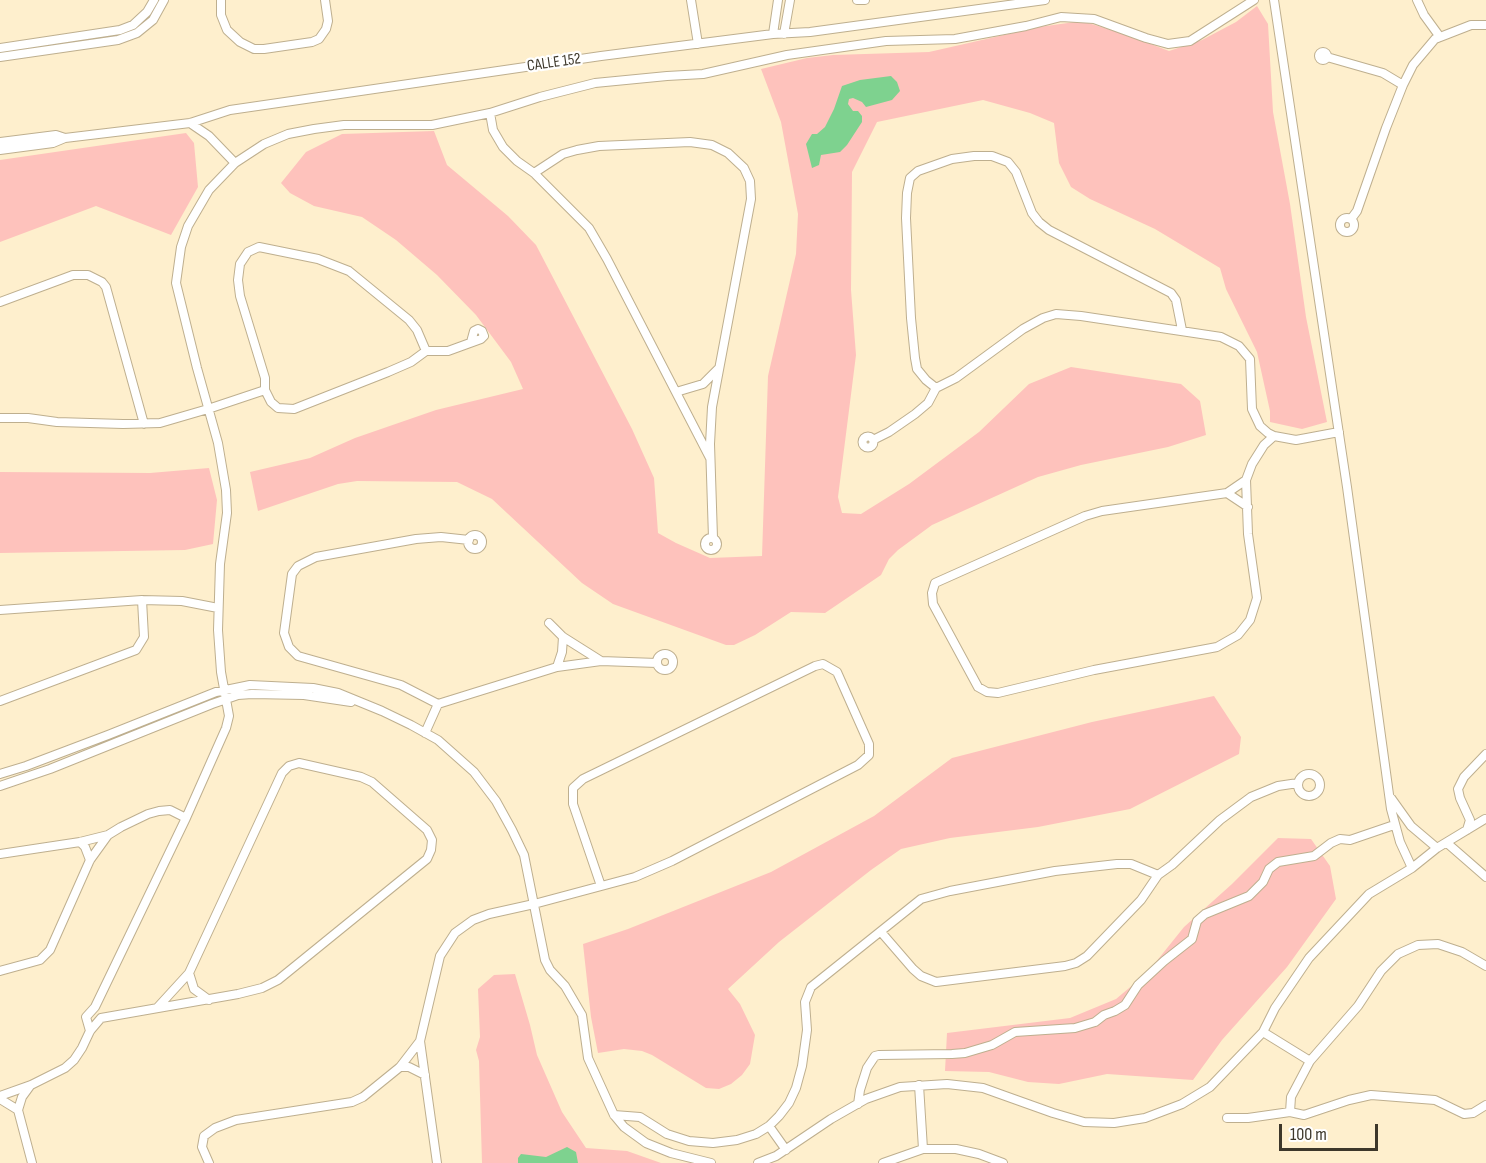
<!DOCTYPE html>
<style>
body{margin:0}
#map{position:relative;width:1486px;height:1163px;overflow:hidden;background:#feefcd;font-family:"Sofia Sans Condensed",sans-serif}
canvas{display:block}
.scale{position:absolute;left:1279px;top:1124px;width:99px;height:27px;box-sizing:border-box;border:3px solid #3d372a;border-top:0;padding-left:8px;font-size:18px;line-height:21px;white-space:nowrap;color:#3d372a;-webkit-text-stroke:4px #fff;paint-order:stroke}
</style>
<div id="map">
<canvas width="1486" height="1163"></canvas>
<div class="scale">100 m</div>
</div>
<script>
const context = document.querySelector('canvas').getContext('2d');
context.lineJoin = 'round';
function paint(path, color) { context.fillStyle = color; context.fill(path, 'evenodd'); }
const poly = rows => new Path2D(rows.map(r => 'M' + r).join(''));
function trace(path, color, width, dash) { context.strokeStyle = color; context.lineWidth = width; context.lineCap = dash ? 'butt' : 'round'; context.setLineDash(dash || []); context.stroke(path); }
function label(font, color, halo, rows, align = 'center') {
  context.font = font + ' "Sofia Sans Condensed",sans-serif'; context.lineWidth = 4.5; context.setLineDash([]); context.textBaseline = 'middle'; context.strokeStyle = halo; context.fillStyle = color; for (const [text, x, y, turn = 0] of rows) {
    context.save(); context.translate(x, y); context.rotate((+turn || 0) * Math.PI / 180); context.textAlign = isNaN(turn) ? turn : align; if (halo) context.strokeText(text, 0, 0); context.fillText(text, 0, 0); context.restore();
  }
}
const green = poly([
 [1257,6,1268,24,1273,112,1290,204,1306,317,1327,422,1302,429,1270,422,1270,411,1257,352,1226,289,1220,268,1155,229,1090,199,1071,187,1059,163,1054,123,1030,113,983,100,877,122,852,172,851,290,856,355,838,497,842,513,861,514,909,484,979,432,1029,384,1071,367,1181,384,1200,401,1206,435,1168,447,1081,465,1038,477,932,525,898,550,889,559,881,575,825,613,791,612,755,635,734,645,726,645,613,604,582,583,492,499,457,482,357,481,338,484,258,511,250,472,310,458,355,438,436,410,523,389,511,362,476,315,437,275,396,240,362,217,314,206,290,193,281,183,306,152,342,134,434,131,447,165,508,216,536,245,632,429,654,478,658,533,676,543,710,558,762,556,768,376,796,254,798,214,781,122,761,69,807,58,833,55,929,52,1039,27,1082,21,1127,35,1169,51,1202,40,1236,22],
 [186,133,194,143,198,187,171,235,96,206,0,242,0,160],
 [209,468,217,500,213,544,185,550,0,553,0,472,150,473],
 [1214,696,1241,737,1239,754,1130,809,1038,827,950,838,901,849,871,870,779,942,728,989,740,1004,755,1035,750,1064,742,1075,731,1084,719,1089,706,1088,652,1055,642,1051,624,1049,598,1053,591,1017,583,944,628,929,771,872,874,816,952,758,1092,722],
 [1278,838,1311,839,1330,866,1336,899,1287,967,1222,1040,1193,1080,1107,1074,1059,1084,1028,1082,989,1072,945,1071,947,1033,1070,1018,1116,999,1147,973,1184,927,1232,884],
 [515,974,530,1025,537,1055,562,1112,586,1148,627,1151,661,1163,482,1163,479,1061,476,1050,480,1037,478,989,494,975]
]);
const water = poly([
 [891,76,897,82,900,91,892,100,866,107,862,102,853,98,849,99,848,104,853,111,858,111,862,116,862,122,847,145,840,152,821,155,819,165,812,168,806,144,812,134,817,134,825,127,834,109,842,86,860,80],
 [567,1147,576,1152,578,1163,518,1163,518,1158,521,1154,546,1157]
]);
const minor = poly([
 [221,0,221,15,227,30,240,42,254,49,264,49,312,42,319,39,326,29,328,21,325,0],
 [691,0,698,44],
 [857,0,865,0],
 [1274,0,1347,487,1391,809,1400,842,1412,868],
 [1417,0,1424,15,1440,37],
 [773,34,778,0],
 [784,34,790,0],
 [0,48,120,30,133,25,147,12,154,0],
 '1319 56a4 4 0 1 1 8 0a4 4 0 1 1-8 0Z',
 [0,57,118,40,137,33,153,20,164,0],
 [1327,57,1383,73,1403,85],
 [490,113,493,130,503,147,517,161,534,173,589,228,607,259,710,458],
 [190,123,209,136,235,163],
 [0,142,56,135,65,138],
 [0,150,53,143,65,138,190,123,230,110,601,56,773,34,810,32,1045,0],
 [534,173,563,154,577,150,599,146,690,142,712,145,728,153,744,168,750,181,751,199,712,407,710,444,713,538],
 '1340 225a7 7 0 1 1 14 0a7 7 0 1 1-14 0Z',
 [1351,219,1357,211,1386,128,1403,85,1413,65,1435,39,1471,25,1486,25],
 [0,302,73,275,88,275,102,282,106,287,144,424],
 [1182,330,1176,300,1171,293,1049,230,1039,222,1032,213,1016,172,1008,162,992,156,974,156,952,159,918,171,910,178,907,193,906,218,911,318,915,358,917,369,926,380,936,388,956,378,1023,329,1043,318,1056,314,1081,316,1221,337,1239,346,1250,359,1252,409,1260,426,1268,433,1274,436,1296,440,1339,432],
 [426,351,417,330,409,320,349,271,318,259,259,247,248,252,240,264,238,280,240,296,265,378,265,390,271,402,278,408,294,409,388,372,411,362,426,351,448,351,481,339,484,336,482,331,478,329,474,331,471,342],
 [676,392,703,384,718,369],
 [0,418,28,418,57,422,123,424,160,423,208,409,265,390],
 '862.5 442a5.5 5.5 0 1 1 11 0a5.5 5.5 0 1 1-11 0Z',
 [873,440,889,432,915,414,928,403,936,388],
 [1246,480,1227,493,1102,511,1085,516,935,583,932,593,933,604,978,687,987,692,998,693,1094,670,1217,647,1238,635,1250,620,1257,598,1248,534,1246,480,1252,464,1264,445,1274,436],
 [1227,493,1248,507],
 '468 542a7 7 0 1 1 14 0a7 7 0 1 1-14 0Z',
 '705 544a6 6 0 1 1 12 0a6 6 0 1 1-12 0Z',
 [0,610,142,600,182,601,218,608],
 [549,623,563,637,601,661],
 '657 662a8 8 0 1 1 16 0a8 8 0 1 1-16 0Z',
 [557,667,562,652,563,637],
 [0,701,136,650,144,637,142,600],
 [438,704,557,667,601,661,657,663],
 [425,733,438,704,401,685,298,656,289,647,284,633,292,574,298,566,316,557,416,539,441,537,469,540],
 [0,774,26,766,108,735,216,692,250,685,313,688,338,693,382,711,411,725,438,740,474,772,496,801,512,830,524,855,545,960,550,970,565,986,582,1015,588,1058,614,1115,624,1127,646,1143,671,1153,711,1163],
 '1298 785a11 11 0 1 1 22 0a11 11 0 1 1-22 0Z',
 [0,786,50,769,212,704,238,695,252,694,304,695,351,702],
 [1391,798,1411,826,1437,848],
 [1467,830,1470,820,1460,798,1458,789,1464,777,1486,754],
 [80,842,85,847,90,860],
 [1447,843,1486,877],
 [0,854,80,842,108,835],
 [881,932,913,969,921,976,936,982,1065,966,1076,963,1087,956,1141,900,1158,875,1172,865,1220,820,1251,797,1278,786,1298,783],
 [0,971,40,960,50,950,90,860,108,835,121,827,148,814,159,811,170,810,186,818],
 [189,973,194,989,209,1000],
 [90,1031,86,1017,95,1007,186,818,226,728,229,716,221,672,218,630,220,564,227,513,226,490,218,443,197,368,176,283,181,247,188,226,209,190,235,163,264,144,288,134,314,129,344,125,432,125,490,113,540,97,595,83,667,76,703,74,787,55,886,41,955,39,1026,26,1061,17,1094,19,1146,38,1168,44,1190,41,1254,0],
 [1263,1032,1310,1061,1358,1006,1381,971,1398,954,1418,945,1438,944,1462,952,1486,966],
 [400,1067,409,1067,425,1075],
 [919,1085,923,1149],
 [30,1086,22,1097,18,1110,32,1163],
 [0,1096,31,1085,65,1068,74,1060,82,1048,90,1031,101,1018,238,994,262,988,278,980,427,859,431,850,432,840,427,830,372,782,361,777,299,763,289,766,282,773,189,973,157,1008],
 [0,1099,18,1110],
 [858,1104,860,1090,867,1068,875,1056,879,1055,952,1054,965,1053,992,1045,1015,1032,1075,1028,1095,1022,1104,1015,1115,1011,1125,1005,1138,985,1164,961,1192,939,1197,921,1205,914,1249,896,1263,882,1269,869,1278,862,1314,856,1331,843,1340,839,1350,840,1394,825],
 [1290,1112,1291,1097,1310,1061],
 [614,1115,640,1117,667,1134,689,1141,713,1143,737,1140,756,1134,769,1126,779,1116,789,1103,796,1088,802,1066,807,1030,805,1002,811,987,921,899,950,891,1055,871,1117,864,1131,864,1158,875],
 [1227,1118,1248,1118,1290,1112,1304,1115,1349,1100,1371,1095,1435,1100,1464,1114,1473,1113,1486,1105],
 [769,1126,786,1150],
 [209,1163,202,1147,204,1136,215,1128,236,1120,352,1102,363,1097,400,1067,420,1041],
 [437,1163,420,1041,440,956,455,933,473,920,489,914,534,904,635,877,672,861,858,765,869,755,869,744,837,672,823,664,815,666,583,779,573,788,573,804,601,886],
 [758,1163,776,1156,831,1119,866,1099,900,1087,947,1084,983,1088,1053,1113,1084,1122,1114,1123,1145,1118,1182,1104,1210,1087,1263,1032,1275,1008,1309,958,1369,894,1412,868,1437,848,1485,819],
 [883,1163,923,1149,956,1149,979,1154,1003,1163]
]);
const streetNames = [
 ["CALLE 152",554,63,-8]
];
paint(green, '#fec2bc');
paint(water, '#7ed28f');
trace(minor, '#beaf8f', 10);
trace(minor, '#fff', 8);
label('16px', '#3d372a', '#fff', streetNames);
</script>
